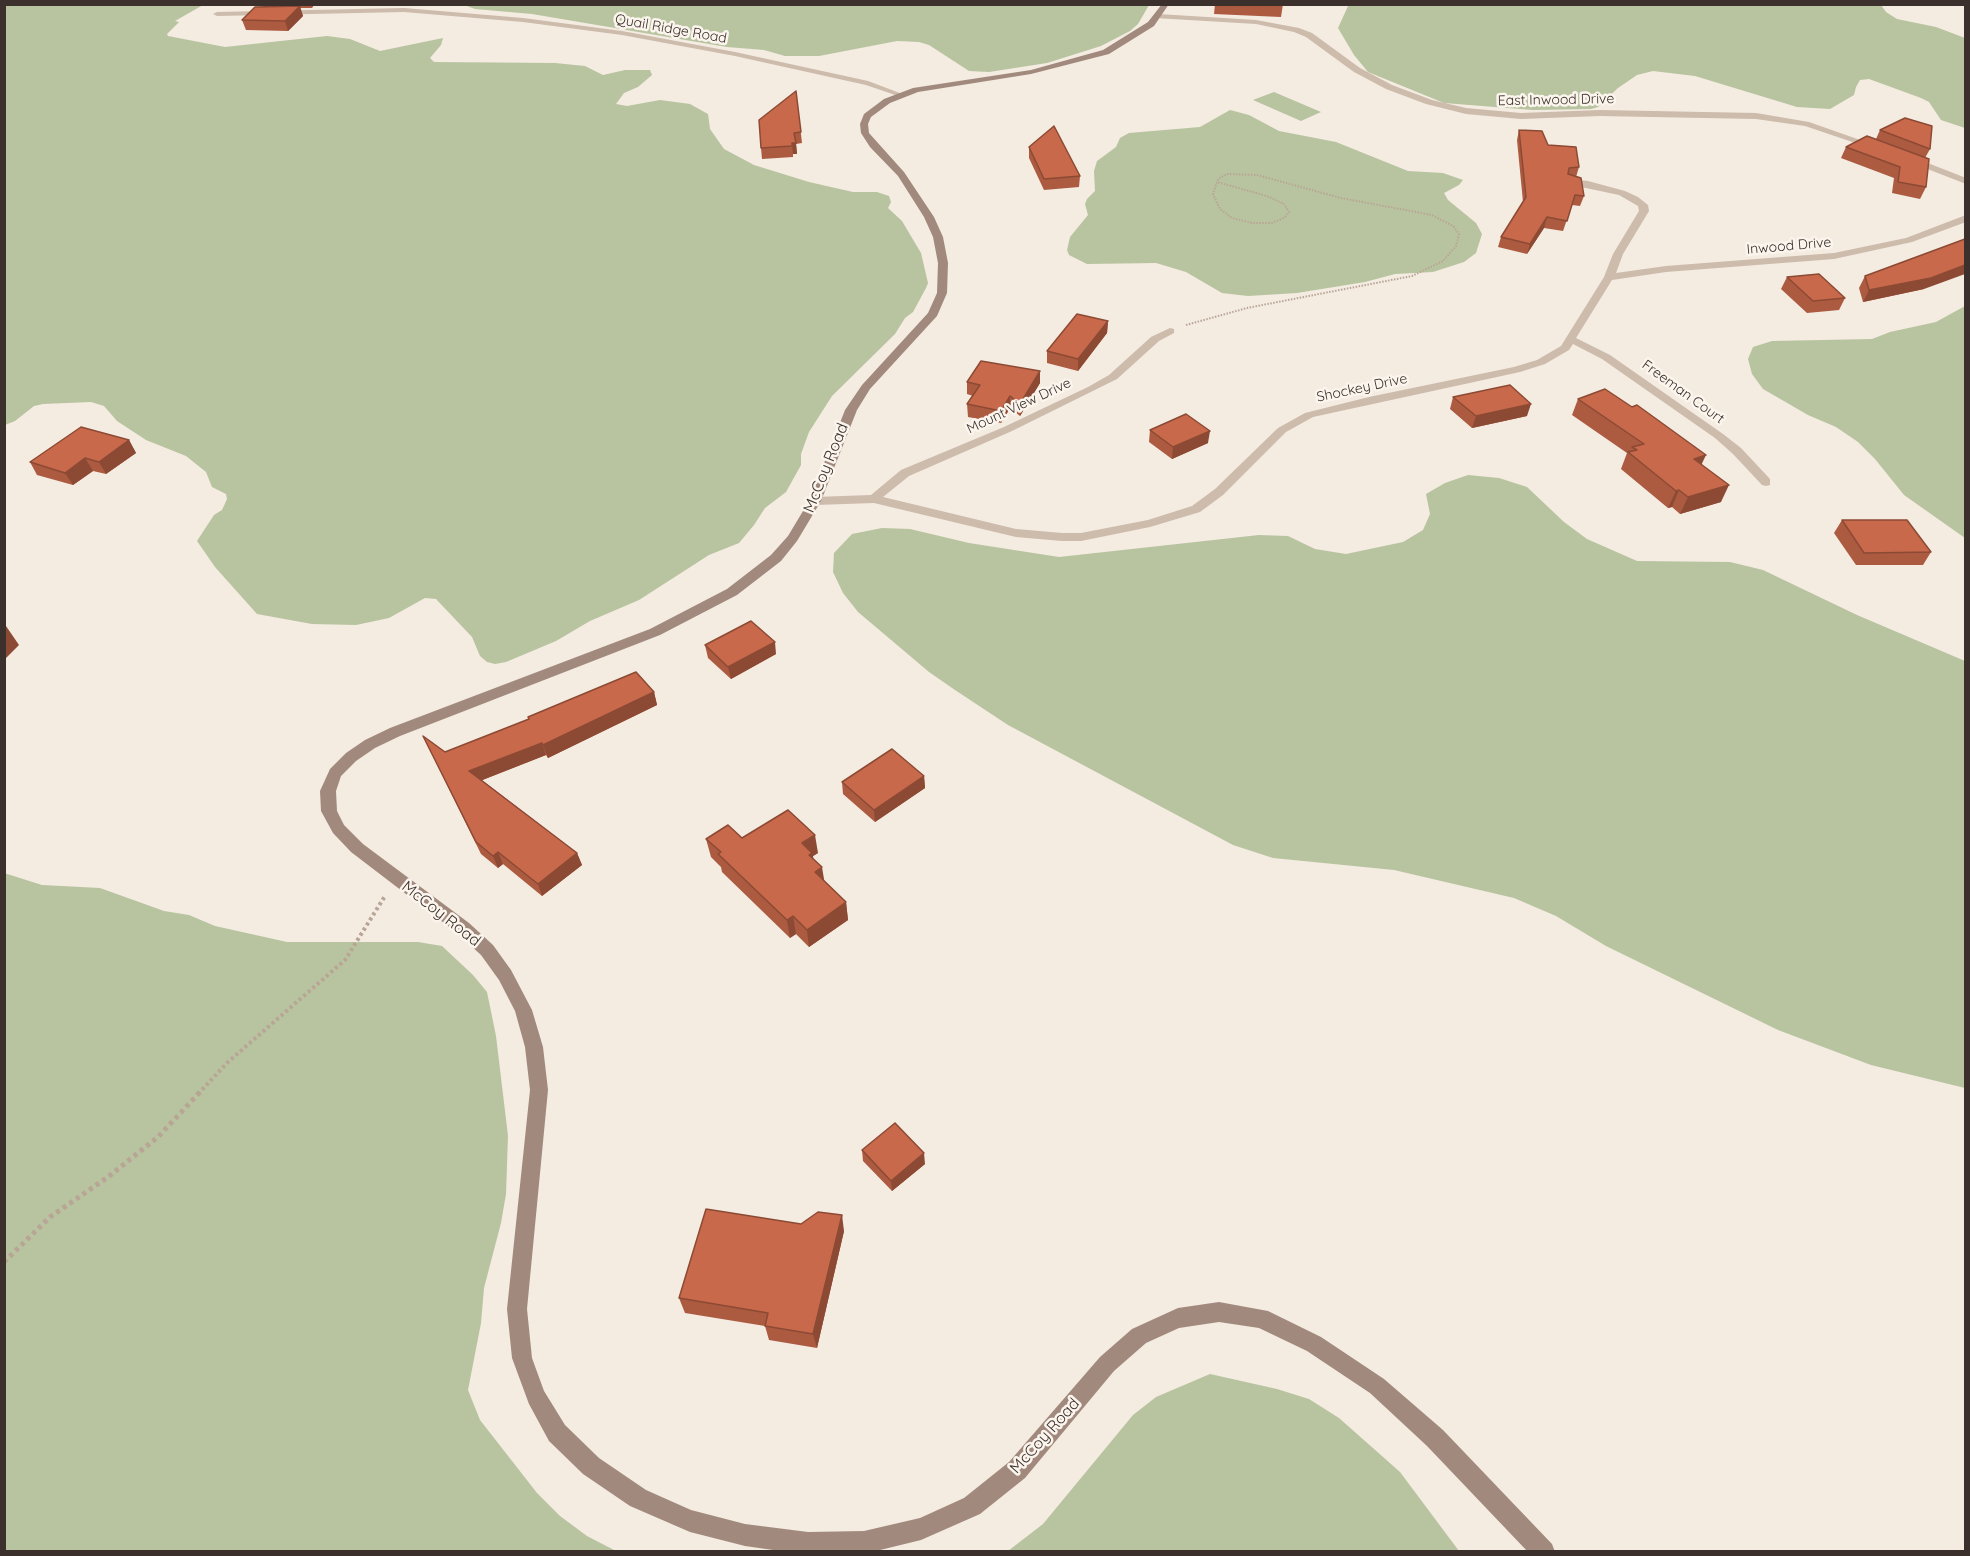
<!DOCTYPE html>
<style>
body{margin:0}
#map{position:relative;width:1970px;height:1556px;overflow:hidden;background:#f4ebe1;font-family:Quicksand,sans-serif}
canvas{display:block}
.frame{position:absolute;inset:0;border:6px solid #3b302b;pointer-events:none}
</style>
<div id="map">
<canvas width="1970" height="1556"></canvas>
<div class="frame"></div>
</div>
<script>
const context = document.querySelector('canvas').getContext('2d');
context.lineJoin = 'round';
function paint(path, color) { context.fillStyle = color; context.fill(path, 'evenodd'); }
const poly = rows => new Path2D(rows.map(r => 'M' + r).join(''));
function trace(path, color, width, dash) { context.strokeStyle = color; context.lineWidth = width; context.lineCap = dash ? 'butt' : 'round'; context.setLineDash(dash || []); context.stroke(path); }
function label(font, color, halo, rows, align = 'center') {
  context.font = font + ' Quicksand,sans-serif'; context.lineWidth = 5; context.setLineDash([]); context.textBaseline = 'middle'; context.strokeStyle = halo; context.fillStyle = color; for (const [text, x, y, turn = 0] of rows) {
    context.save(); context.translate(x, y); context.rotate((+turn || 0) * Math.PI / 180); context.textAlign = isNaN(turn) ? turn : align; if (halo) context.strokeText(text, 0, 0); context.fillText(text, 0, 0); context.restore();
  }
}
const green = poly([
 [1349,4,1881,5,1886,12,1897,19,1936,27,1965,38,1965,128,1941,120,1929,102,1921,98,1869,79,1860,80,1856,87,1854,95,1830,109,1797,107,1695,76,1653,71,1637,75,1618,88,1598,107,1591,109,1533,110,1444,103,1368,72,1354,55,1338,28],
 [4,5,203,5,175,21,179,22,167,34,168,36,225,47,327,36,350,39,380,51,443,38,441,45,430,58,434,62,555,63,585,66,603,75,625,70,650,70,652,75,638,87,624,93,616,104,627,106,660,100,690,104,708,114,710,129,724,149,754,165,809,182,853,192,877,192,889,196,891,202,888,208,902,221,921,253,928,283,926,288,913,312,905,318,895,334,832,396,809,432,801,454,801,465,786,492,765,508,754,525,739,543,709,555,639,600,590,621,556,641,506,662,495,664,487,662,480,656,472,637,436,599,425,598,389,618,356,625,312,624,257,614,215,567,197,541,214,515,222,510,227,499,226,494,212,487,206,472,186,456,146,440,117,421,104,406,91,402,43,404,34,406,15,421,5,425],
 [464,5,1149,5,1138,24,1130,31,1101,46,1047,63,989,72,969,71,929,45,919,42,897,41,819,56,785,56,764,50,727,47,532,14,475,9],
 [1274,92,1321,112,1301,121,1253,100],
 [1230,110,1249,115,1279,131,1336,142,1408,171,1443,173,1463,180,1459,185,1444,193,1448,200,1476,223,1482,234,1476,253,1464,262,1433,272,1395,274,1365,282,1297,293,1248,296,1222,293,1186,272,1156,263,1087,264,1069,255,1067,250,1070,237,1088,215,1085,204,1087,199,1095,191,1094,171,1097,161,1116,147,1120,138,1129,133,1200,127],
 [1965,306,1965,538,1904,495,1875,459,1858,442,1836,427,1808,415,1763,389,1752,374,1748,359,1753,347,1772,341,1872,339,1890,332,1936,322],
 [1468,475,1499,478,1527,487,1564,522,1587,539,1637,561,1730,562,1763,570,1857,615,1965,661,1965,1088,1871,1065,1778,1030,1606,946,1556,916,1514,898,1394,870,1273,858,1233,845,1008,725,955,690,929,672,858,612,843,593,833,572,834,553,852,534,882,528,910,529,969,543,1059,557,1259,535,1288,536,1315,549,1346,554,1403,542,1423,530,1430,514,1426,494,1445,483],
 [4,873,42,885,100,888,164,911,189,915,215,926,287,942,418,942,442,946,473,975,487,992,496,1036,508,1136,506,1194,501,1223,484,1288,481,1323,468,1390,480,1420,537,1493,560,1516,587,1536,616,1551,5,1551],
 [1210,1374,1277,1389,1309,1399,1339,1418,1400,1472,1459,1551,1008,1551,1043,1524,1133,1415,1156,1397]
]);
const pathFar2 = poly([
 [1186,325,1247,308,1412,276,1443,261,1456,246,1459,234,1453,226,1432,215,1341,198,1257,175,1227,174,1218,179,1213,194,1220,209,1232,218,1252,223,1272,223,1284,218,1289,212,1284,204,1267,196,1217,182]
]);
const pathFar1 = poly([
 [198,1094,228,1062,345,960,385,896]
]);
const path = poly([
 [4,1262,50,1217,108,1177,158,1137,200,1092]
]);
const street = poly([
 [404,8,523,18,622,31,735,52,868,81,905,95,901,97,866,85,735,56,622,35,523,22,404,12,217,16,213,14,217,12,404,8],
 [1158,14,1256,20,1299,28,1312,33,1360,68,1392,85,1432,100,1466,108,1521,113,1600,110,1756,113,1809,122,1880,147,1876,150,1805,126,1756,119,1600,116,1521,119,1466,114,1426,104,1386,89,1354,72,1306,37,1294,32,1256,24,1155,18,1154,16,1158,14],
 [1910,156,1966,178,1966,184,1907,161,1906,159,1910,156],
 [1570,179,1588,181,1625,191,1638,197,1648,205,1649,211,1623,254,1616,273,1666,266,1834,253,1906,238,1966,215,1966,222,1912,242,1834,259,1666,272,1612,280,1576,338,1610,355,1723,434,1741,448,1770,479,1770,485,1766,486,1762,485,1733,454,1715,438,1602,359,1573,344,1569,350,1545,364,1520,372,1313,417,1286,432,1223,495,1200,512,1150,527,1081,541,1062,541,1016,537,874,503,815,505,809,501,815,497,871,495,901,470,1004,427,1088,387,1109,375,1151,337,1170,328,1174,329,1174,333,1159,341,1117,379,1012,431,909,476,883,497,1016,529,1062,533,1081,533,1148,520,1192,506,1215,489,1278,428,1305,413,1369,397,1514,367,1537,360,1561,346,1604,277,1613,254,1639,211,1638,206,1619,195,1567,184,1567,180,1570,179]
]);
const secondary = poly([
 [1162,4,1169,4,1154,26,1109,54,1031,74,918,92,890,103,871,117,868,124,869,133,904,172,934,217,943,237,948,263,947,293,937,316,870,389,857,410,821,501,797,541,781,561,737,595,660,635,400,736,375,748,356,761,341,776,336,791,337,811,344,825,363,844,469,923,493,945,511,970,532,1010,543,1047,548,1090,527,1309,532,1358,544,1391,565,1425,599,1458,646,1490,691,1510,745,1524,808,1532,864,1531,920,1518,964,1498,1009,1462,1100,1357,1132,1329,1178,1308,1219,1302,1268,1311,1321,1337,1384,1379,1443,1430,1552,1544,1555,1552,1528,1552,1427,1446,1370,1393,1307,1351,1259,1328,1219,1322,1179,1328,1146,1343,1114,1371,1025,1478,980,1514,921,1540,872,1552,787,1552,745,1546,690,1532,630,1506,583,1474,549,1441,529,1404,512,1358,507,1309,530,1090,525,1047,515,1011,499,980,481,955,457,933,351,852,333,833,321,811,320,791,330,769,346,753,365,740,390,728,650,629,727,589,771,555,788,536,809,501,845,410,862,385,928,313,937,293,938,263,933,237,924,217,898,176,870,147,861,133,860,124,864,114,884,99,913,88,1031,70,1103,50,1148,22,1162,4]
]);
const wall = poly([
 [263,4,315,4,312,8,300,8,303,16,288,31,246,30,242,20,264,7],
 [1215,4,1283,4,1281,17,1214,14],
 [796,91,802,143,796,144,797,154,793,154,793,157,762,159,761,148],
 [1519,130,1548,145,1579,167,1576,177,1584,196,1580,206,1572,205,1563,231,1544,228,1527,254,1498,247,1501,237,1523,202,1517,140],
 [1880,130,1930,149,1925,158,1926,187,1920,199,1892,193,1894,178,1841,158,1846,147,1876,139],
 [1029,147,1080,176,1079,187,1044,190,1029,158],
 [1865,276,1924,289,1863,302,1859,288],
 [1787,277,1845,298,1839,310,1807,313,1781,289],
 [1108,321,1107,333,1078,371,1047,363,1047,351],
 [967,382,1040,383,1020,416,1010,408,1001,423,968,417,967,404,973,396,967,394],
 [1453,397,1527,416,1472,428,1450,409],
 [1578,399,1702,464,1721,502,1680,514,1672,507,1668,508,1621,469,1627,453,1572,415],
 [1150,430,1208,443,1172,459,1149,442],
 [129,440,136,453,106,474,93,471,73,485,37,475,30,462],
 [1842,520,1931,552,1923,565,1856,565,1834,533],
 [705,645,776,654,731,679,708,658],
 [654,692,657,705,548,758,546,755,482,780,577,853,582,865,542,896,503,864,498,868,481,854,423,736,445,752],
 [924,776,925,788,875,822,843,794,842,782],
 [706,839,818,853,813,856,813,859,824,881,846,902,848,920,809,947,796,934,790,938,722,872,721,867,711,857],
 [862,1150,925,1164,892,1191,863,1161],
 [844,1231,817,1348,769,1340,765,1326,685,1313,679,1298]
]);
const shadedWall = poly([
 [300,6,303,16,288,31,285,21],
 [792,143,796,143,797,154,793,154],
 [1547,217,1544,228,1527,254,1530,244],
 [1965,265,1965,274,1924,289,1863,302,1869,290],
 [1108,321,1107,333,1078,371,1078,359],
 [1040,371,1040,383,1020,416,1020,404],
 [1010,396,1010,408,1001,423,1001,411],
 [1531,404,1527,416,1472,428,1476,416],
 [1210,431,1208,443,1172,459,1173,447],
 [129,440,136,453,106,474,99,462],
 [1706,455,1698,472,1694,459],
 [85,458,93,471,73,485,65,473],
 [1729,485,1721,502,1680,514,1688,497],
 [1679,490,1672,507,1668,508,1676,491],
 [6,626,19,645,4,660,4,628],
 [775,642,776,654,731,679,728,667],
 [654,692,657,705,548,758,543,745],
 [542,743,546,755,475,783,469,771],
 [924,776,925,788,875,822,874,810],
 [815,835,818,853,813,856,815,871,802,843],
 [498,852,503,864,498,868,493,856],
 [577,853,582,865,542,896,538,884],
 [822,867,825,885,815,872],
 [846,902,848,920,809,947,807,930],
 [793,916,796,934,790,938,787,920],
 [924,1153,925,1164,892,1191,891,1181],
 [842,1215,844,1231,817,1348,813,1334]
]);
const building = poly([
 [300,6,285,21,242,20,255,7,300,6],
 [796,91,801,132,794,133,796,143,792,143,792,146,761,148,759,120,796,91],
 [1905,118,1932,126,1930,149,1880,130,1905,118],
 [1054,126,1080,176,1044,179,1029,147,1054,126],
 [1519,130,1542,131,1548,145,1576,147,1579,167,1569,168,1568,174,1581,178,1584,196,1575,195,1567,221,1547,217,1530,244,1501,237,1526,197,1519,130],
 [1867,136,1929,159,1926,187,1898,182,1900,167,1846,147,1867,136],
 [1965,239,1965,265,1931,278,1869,290,1865,276,1965,239],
 [1819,274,1845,298,1813,301,1787,277,1819,274],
 [1077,314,1108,321,1078,359,1047,351,1077,314],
 [981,361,1040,371,1020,404,1010,396,1001,411,967,404,980,385,967,382,981,361],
 [1510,385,1531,404,1476,416,1453,397,1510,385],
 [1605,389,1632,407,1637,405,1706,455,1694,459,1729,485,1688,497,1679,490,1676,491,1628,452,1637,450,1632,447,1644,444,1578,399,1605,389],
 [1186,414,1210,431,1173,447,1150,430,1186,414],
 [81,427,129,440,99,462,85,458,65,473,30,462,81,427],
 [1842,520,1907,520,1931,552,1864,553,1842,520],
 [751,621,775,642,728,667,705,645,751,621],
 [636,672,654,692,543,745,542,743,469,771,577,853,538,884,498,852,493,856,476,842,423,736,445,752,529,719,528,717,636,672],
 [892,749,924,776,874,810,842,782,892,749],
 [788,810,815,835,802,843,812,853,809,855,822,867,815,872,846,902,807,930,793,916,787,920,718,854,721,852,706,839,728,825,742,838,788,810],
 [895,1123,924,1153,891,1181,862,1150,895,1123],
 [706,1209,801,1224,818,1212,842,1215,813,1334,765,1326,768,1313,679,1298,706,1209]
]);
const farStreetnames = [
 ["Quail Ridge Road",671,29,10],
 ["East Inwood Drive",1556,100,-1],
 ["Inwood Drive",1789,246,-5],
 ["Shockey Drive",1362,388,-12],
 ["Freeman Court",1683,392,36],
 ["Mount View Drive",1019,406,-25]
];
const streetNames = [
 ["McCoy Road",826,468,-68],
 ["McCoy Road",441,914,38],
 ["McCoy Road",1045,1436,-48]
];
paint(green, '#b8c4a0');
trace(pathFar2, '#b9a596', 2, [1.5, 1.5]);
trace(pathFar1, '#b9a596', 4, [3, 3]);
trace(path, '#b9a596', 5, [4, 4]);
paint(street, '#cdbbac');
paint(secondary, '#a18a7d');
paint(wall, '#ac5a40');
paint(shadedWall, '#8c4a34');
paint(building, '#c8694b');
trace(building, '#8c4a34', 1.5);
label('14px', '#3b302b', '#fbf5ee', farStreetnames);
label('16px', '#3b302b', '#fbf5ee', streetNames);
</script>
